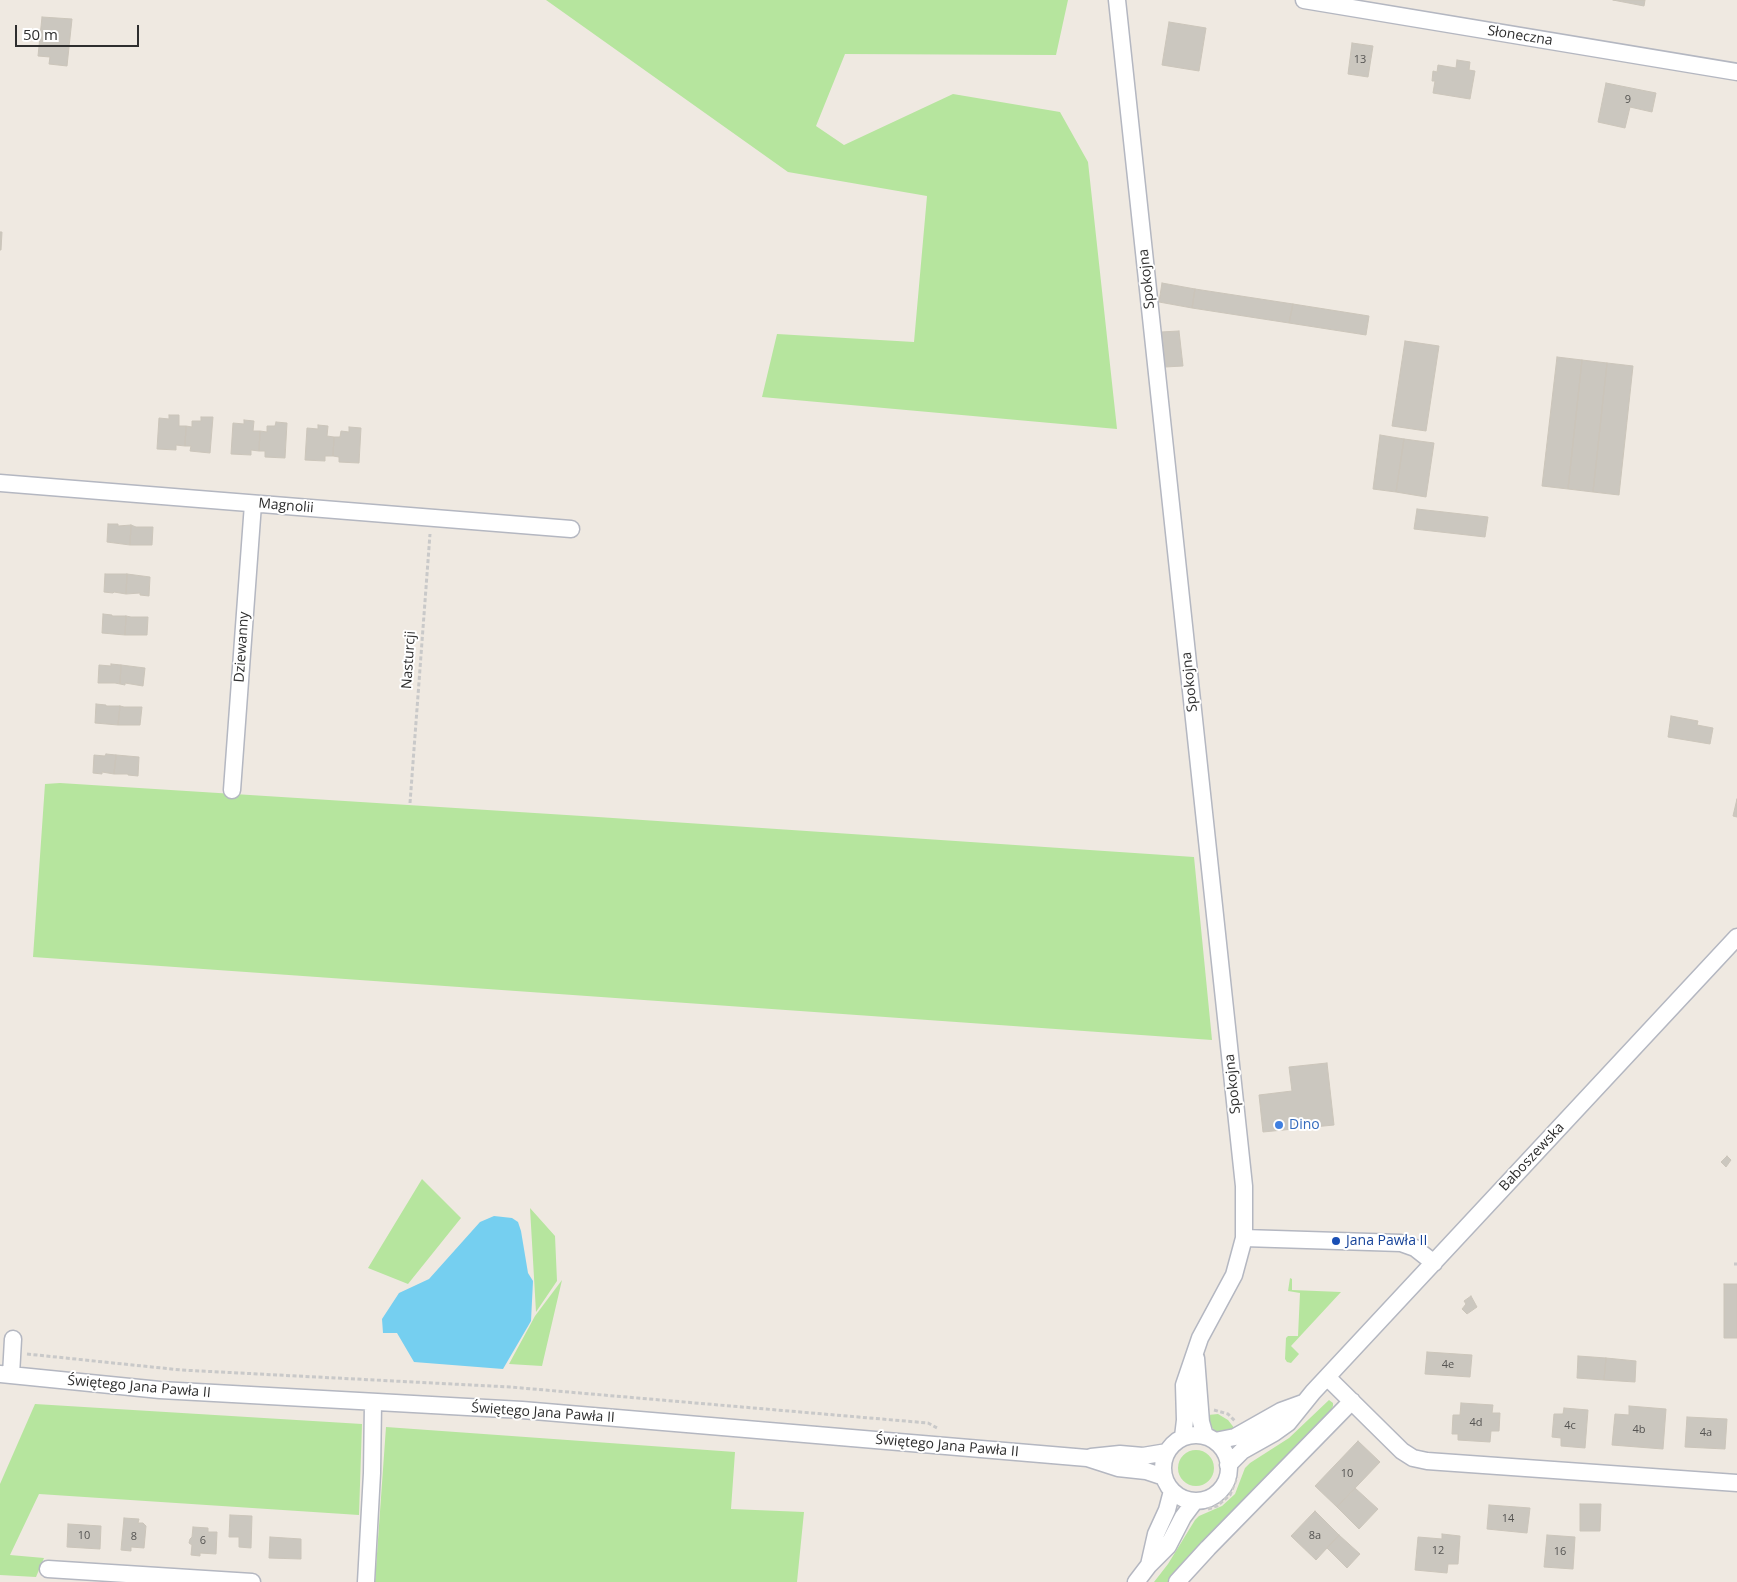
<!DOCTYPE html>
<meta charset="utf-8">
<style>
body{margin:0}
#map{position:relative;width:1737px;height:1582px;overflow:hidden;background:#efe9e1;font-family:"Open Sans",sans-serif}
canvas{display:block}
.scale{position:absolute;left:15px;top:25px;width:124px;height:22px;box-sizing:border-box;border:2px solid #2e2e2e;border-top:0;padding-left:6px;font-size:15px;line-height:18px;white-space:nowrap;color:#2e2e2e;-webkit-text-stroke:4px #fff;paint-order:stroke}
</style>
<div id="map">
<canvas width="1737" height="1582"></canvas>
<div class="scale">50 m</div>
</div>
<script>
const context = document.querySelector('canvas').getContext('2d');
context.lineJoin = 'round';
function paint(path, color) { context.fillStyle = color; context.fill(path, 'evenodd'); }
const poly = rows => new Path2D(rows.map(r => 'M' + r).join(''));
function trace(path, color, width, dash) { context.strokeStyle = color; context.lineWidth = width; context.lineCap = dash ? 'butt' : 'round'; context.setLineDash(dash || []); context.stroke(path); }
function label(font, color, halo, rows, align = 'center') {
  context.font = font + ' "Open Sans",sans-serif'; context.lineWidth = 4; context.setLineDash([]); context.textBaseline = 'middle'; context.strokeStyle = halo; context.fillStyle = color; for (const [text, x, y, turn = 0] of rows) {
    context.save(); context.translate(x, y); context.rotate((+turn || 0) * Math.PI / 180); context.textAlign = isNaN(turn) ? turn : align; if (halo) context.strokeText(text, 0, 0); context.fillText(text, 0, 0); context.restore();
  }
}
const green = poly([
 [546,0,1068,0,1056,55,845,54,816,126,844,145,953,94,1060,112,1088,162,1117,429,762,397,777,334,914,342,927,196,788,172],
 [60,783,598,817,1194,857,1212,1040,33,957,45,784],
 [422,1179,461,1218,408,1284,368,1268],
 [530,1208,555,1236,557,1281,536,1312],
 [1290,1278,1292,1279,1292,1290,1341,1292,1291,1346,1299,1354,1291,1363,1287,1362,1285,1359,1286,1338,1288,1336,1298,1336,1300,1293,1288,1291],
 [562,1280,542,1366,509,1364,535,1316],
 [1329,1400,1333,1403,1333,1406,1330,1412,1189,1558,1169,1582,1154,1582,1168,1564,1195,1520,1199,1516,1222,1506,1235,1494,1245,1468,1250,1463,1289,1438],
 [35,1404,362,1424,359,1515,39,1494,10,1555,44,1558,36,1577,0,1575,0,1484],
 [1218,1414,1228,1420,1235,1429,1218,1433,1215,1431,1210,1425,1208,1415],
 [386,1427,735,1452,731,1509,804,1512,797,1582,375,1582],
 '1178 1468a18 18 0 1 1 36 0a18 18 0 1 1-36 0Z'
]);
const water = poly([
 [494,1216,512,1218,518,1222,521,1231,528,1273,533,1281,531,1321,503,1369,414,1362,397,1333,383,1333,382,1319,399,1293,429,1279,480,1222]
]);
const building = poly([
 [1613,0,1645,0,1644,6,1613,0],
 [42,17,72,19,67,66,49,64,50,57,38,56,42,17],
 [1169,22,1206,28,1199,71,1162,65,1169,22],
 [1352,43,1373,46,1368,77,1348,74,1352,43],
 [1457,60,1470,62,1469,70,1475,71,1470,99,1433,93,1435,81,1432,81,1433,71,1437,72,1438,65,1456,68,1457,60],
 [1606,83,1656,93,1652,112,1630,107,1625,128,1598,122,1606,83],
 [0,232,2,232,1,250,0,250,0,232],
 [1162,283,1195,289,1192,308,1159,302,1162,283],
 [1195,289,1293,304,1289,323,1192,308,1195,289],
 [1293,304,1369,316,1366,335,1289,323,1293,304],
 [1179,331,1183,366,1165,367,1161,332,1179,331],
 [1405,341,1439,346,1426,431,1392,426,1405,341],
 [1557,357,1582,360,1568,489,1542,486,1557,357],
 [1582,360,1607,363,1593,492,1568,489,1582,360],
 [1607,363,1633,366,1619,495,1593,492,1607,363],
 [169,415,179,415,179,426,186,426,185,446,176,445,176,450,157,449,159,418,169,419,169,415],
 [201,417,213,417,210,453,190,451,191,446,185,446,186,426,192,427,192,421,201,421,201,417],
 [244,420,254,421,253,431,260,431,259,451,251,450,251,455,231,454,233,423,244,424,244,420],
 [276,422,287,423,285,458,265,457,265,451,259,451,260,431,267,432,267,426,275,426,276,422],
 [318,425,328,426,327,436,334,437,333,456,325,456,325,461,305,460,307,428,318,429,318,425],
 [349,427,361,428,359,463,339,462,339,457,333,456,334,437,340,437,341,431,349,432,349,427],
 [1380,435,1404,439,1396,492,1373,489,1380,435],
 [1404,439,1434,443,1426,497,1396,492,1404,439],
 [1417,509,1488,517,1485,537,1414,529,1417,509],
 [108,524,118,524,118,526,131,525,130,545,107,542,108,524],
 [131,525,136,527,153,527,152,545,130,545,131,525],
 [105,574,127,574,126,594,114,592,113,593,104,592,105,574],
 [127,574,150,577,149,596,140,595,140,593,126,594,127,574],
 [103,614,112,615,112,616,126,616,125,635,102,633,103,614],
 [126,616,131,617,148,617,147,635,125,635,126,616],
 [111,664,121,665,120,684,115,683,98,683,99,665,111,666,111,664],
 [121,665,145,668,143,686,125,683,125,685,120,684,121,665],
 [96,704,106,705,106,706,120,706,118,725,95,723,96,704],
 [120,706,124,707,142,707,140,725,118,725,120,706],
 [1671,716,1698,721,1697,725,1713,728,1710,744,1668,737,1671,716],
 [106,754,116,755,114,774,102,772,102,774,93,773,94,755,105,756,106,754],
 [116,755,139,757,138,776,128,775,128,774,114,774,116,755],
 [1737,799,1737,817,1733,816,1737,799],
 [1327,1063,1334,1125,1263,1132,1259,1095,1292,1091,1289,1067,1327,1063],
 [1727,1156,1731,1160,1726,1167,1721,1162,1727,1156],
 [1724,1284,1737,1284,1737,1338,1724,1338,1724,1284],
 [1471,1296,1477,1307,1467,1314,1462,1309,1466,1304,1464,1301,1471,1296],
 [1427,1352,1472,1355,1470,1377,1425,1374,1427,1352],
 [1578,1356,1606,1358,1604,1380,1577,1378,1578,1356],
 [1606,1358,1636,1361,1635,1382,1604,1380,1606,1358],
 [1461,1403,1493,1405,1492,1413,1500,1413,1499,1431,1491,1431,1490,1442,1458,1440,1458,1434,1452,1434,1453,1415,1460,1415,1461,1403],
 [1629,1406,1666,1409,1663,1449,1612,1445,1615,1414,1629,1415,1629,1406],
 [1564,1408,1588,1410,1585,1448,1561,1446,1561,1438,1552,1437,1554,1414,1563,1414,1564,1408],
 [1687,1417,1727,1419,1725,1449,1685,1447,1687,1417],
 [1358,1441,1380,1462,1337,1507,1315,1486,1358,1441],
 [1355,1488,1378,1509,1359,1529,1337,1507,1355,1488],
 [1580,1504,1601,1504,1600,1531,1580,1531,1580,1504],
 [1489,1505,1530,1508,1527,1533,1487,1529,1489,1505],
 [1315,1511,1339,1535,1316,1560,1291,1536,1315,1511],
 [230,1515,252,1516,251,1548,239,1547,239,1537,229,1537,230,1515],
 [124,1518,139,1519,138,1523,143,1523,146,1526,144,1548,131,1547,131,1551,121,1550,124,1518],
 [68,1524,101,1526,100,1549,67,1547,68,1524],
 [193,1527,208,1528,208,1532,217,1532,216,1554,200,1553,200,1556,191,1555,192,1545,189,1543,190,1539,192,1537,193,1527],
 [1442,1534,1460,1536,1458,1564,1448,1564,1447,1573,1415,1570,1418,1537,1442,1539,1442,1534],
 [1339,1535,1360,1554,1347,1568,1327,1548,1339,1535],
 [1547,1535,1575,1537,1573,1569,1544,1567,1547,1535],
 [270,1537,301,1539,301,1559,269,1558,270,1537]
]);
const path = poly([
 [410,803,430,534],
 [1734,1264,1737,1264],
 [27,1354,181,1370,510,1387,928,1423,939,1429],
 [1214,1410,1228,1414,1235,1421],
 [1208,1509,1217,1506,1230,1495,1237,1477]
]);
const minor = poly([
 [1117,0,1244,1186,1244,1238,1234,1275,1200,1338,1184,1385,1185,1420,1183,1437],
 [1304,0,1737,72],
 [0,483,571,529],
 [232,790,253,504],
 [1244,1238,1401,1243,1415,1248,1434,1263],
 [1196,1358,1201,1422,1205,1436],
 [0,1374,160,1390,522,1410,1087,1458,1118,1468,1146,1471,1164,1477],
 [11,1375,13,1339],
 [1327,1377,1402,1451,1413,1458,1427,1461,1737,1483],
 '1163 1468a33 33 0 1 1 66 0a33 33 0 1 1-66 0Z',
 [1215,1441,1235,1437,1281,1411,1303,1403],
 [1091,1457,1120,1454,1143,1456,1167,1452],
 [1228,1465,1242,1451,1274,1433,1288,1423,1313,1392,1737,937],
 [1149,1565,1156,1534,1167,1510,1172,1491],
 [48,1569,252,1582],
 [366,1582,372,1473,373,1403],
 [1136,1582,1149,1565,1168,1546,1183,1517,1195,1501],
 [1177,1582,1208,1548,1352,1401]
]);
const markers = [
 [1279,1125,5,"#3f7fe0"],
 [1336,1241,5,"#1a4fb4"]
];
const numberNames = [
 ["13",1360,60],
 ["9",1628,100],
 ["4e",1448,1365],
 ["4d",1476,1423],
 ["4c",1570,1426],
 ["4b",1639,1430],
 ["4a",1706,1433],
 ["10",1347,1474],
 ["14",1508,1519],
 ["10",84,1536],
 ["8a",1315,1536],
 ["8",134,1537],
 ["6",203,1541],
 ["12",1438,1551],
 ["16",1560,1552]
];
const streetNames = [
 ["Słoneczna",1520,36,9],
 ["Spokojna",1147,279,-96],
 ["Magnolii",286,506,5],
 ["Dziewanny",242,647,-86],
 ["Nasturcji",409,660,-86],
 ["Spokojna",1190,682,-96],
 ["Spokojna",1233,1084,-96],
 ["Baboszewska",1532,1157,-47],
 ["Świętego Jana Pawła II",139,1387,5],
 ["Świętego Jana Pawła II",543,1413,4],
 ["Świętego Jana Pawła II",947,1446,5]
];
const shopNames = [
 ["Dino",1289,1125]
];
const transitNames = [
 ["Jana Pawła II",1346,1241]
];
paint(green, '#b6e59e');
paint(water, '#75cff0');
paint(building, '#cbc7bf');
trace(building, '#cbc5ba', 1);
trace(minor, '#b4b7c1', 19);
trace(path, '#c9c9c9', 3, [4, 2.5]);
trace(minor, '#fff', 16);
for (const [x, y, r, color] of markers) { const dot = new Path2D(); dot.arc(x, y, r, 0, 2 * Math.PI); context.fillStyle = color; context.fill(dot); trace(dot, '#fff', 2); }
label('11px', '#555452', null, numberNames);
label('14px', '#2e2e2e', '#fff', streetNames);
label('14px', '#366cbe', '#fff', shopNames, 'left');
label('14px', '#164399', '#fff', transitNames, 'left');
</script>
